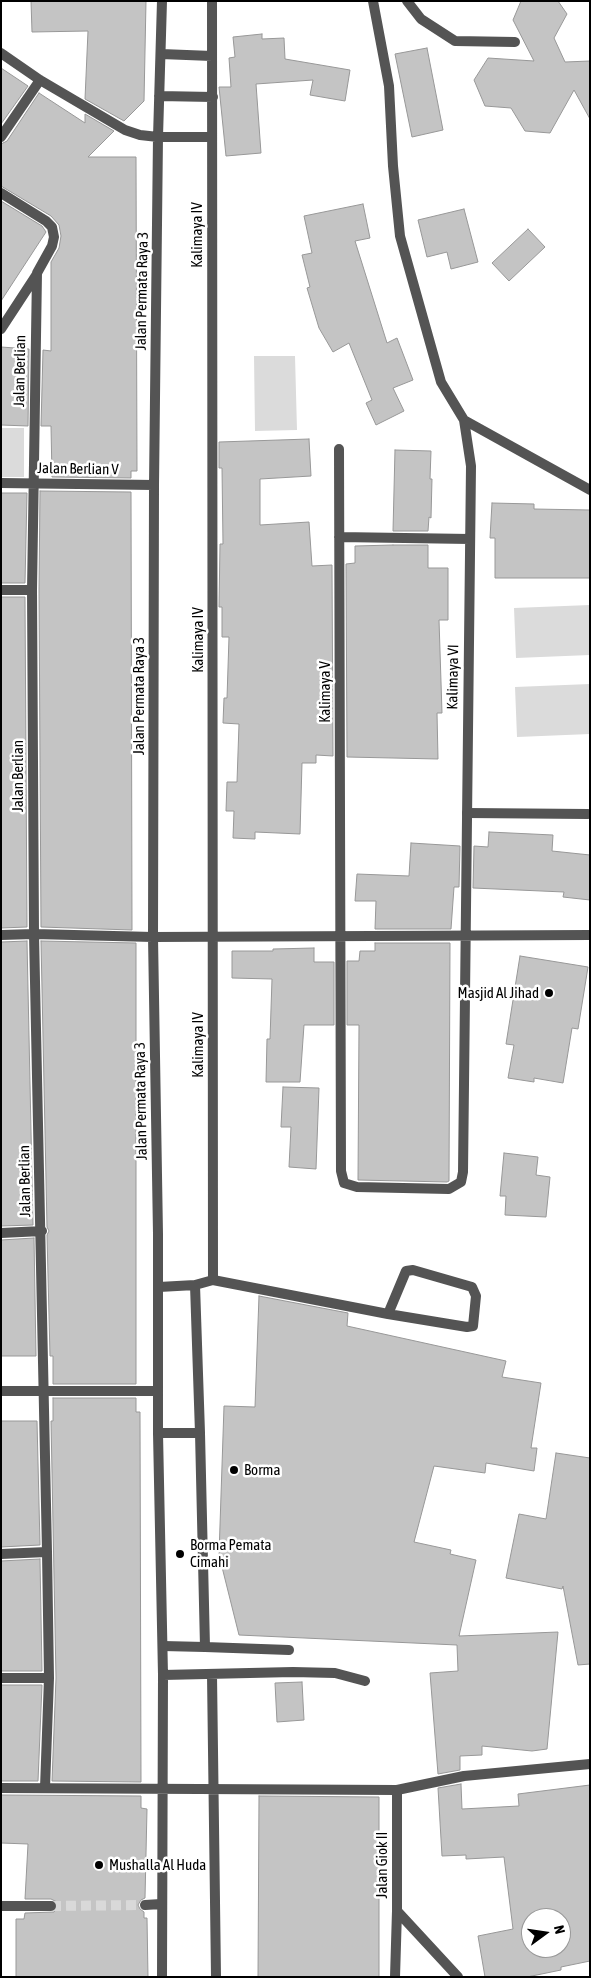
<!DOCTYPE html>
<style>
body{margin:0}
#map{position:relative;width:591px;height:1978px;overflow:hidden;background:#fff;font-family:"Asap Condensed",sans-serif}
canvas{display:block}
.frame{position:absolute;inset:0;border:2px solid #000;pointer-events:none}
.north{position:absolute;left:521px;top:1908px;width:50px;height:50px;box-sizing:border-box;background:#fff;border:1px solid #999;border-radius:50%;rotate:76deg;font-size:14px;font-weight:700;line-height:20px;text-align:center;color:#000}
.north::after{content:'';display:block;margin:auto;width:18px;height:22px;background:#000;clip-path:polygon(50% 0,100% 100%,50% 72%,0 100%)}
</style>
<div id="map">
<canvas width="591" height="1978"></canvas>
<div class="frame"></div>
<div class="north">N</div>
</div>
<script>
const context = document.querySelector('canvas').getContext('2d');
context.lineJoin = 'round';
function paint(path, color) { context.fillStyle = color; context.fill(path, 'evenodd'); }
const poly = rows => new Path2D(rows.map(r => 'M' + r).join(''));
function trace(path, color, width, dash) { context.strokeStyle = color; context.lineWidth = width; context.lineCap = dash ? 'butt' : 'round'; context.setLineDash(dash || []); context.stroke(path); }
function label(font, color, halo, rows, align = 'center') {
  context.font = font + ' "Asap Condensed",sans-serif'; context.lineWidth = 5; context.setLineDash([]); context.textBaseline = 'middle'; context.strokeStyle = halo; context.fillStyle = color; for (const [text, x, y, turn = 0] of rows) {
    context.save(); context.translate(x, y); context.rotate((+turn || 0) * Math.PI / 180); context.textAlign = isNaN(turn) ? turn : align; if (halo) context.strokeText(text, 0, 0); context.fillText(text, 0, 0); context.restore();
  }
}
const green = poly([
 [254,356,295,356,297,430,255,431],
 [1,428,24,428,24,477,1,477],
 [590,605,590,655,516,658,514,608],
 [590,684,590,734,517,737,515,687]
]);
const building = poly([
 [31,1,146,1,144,101,124,121,85,99,88,31,32,32,31,1],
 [521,1,558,1,567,14,554,38,565,62,590,61,590,119,574,90,550,133,525,131,511,108,485,106,474,80,488,58,534,61,513,20,521,1],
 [262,34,262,39,284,38,285,59,350,70,345,101,310,95,313,80,256,84,261,153,226,156,219,87,231,87,229,58,235,57,233,37,262,34],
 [427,48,443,130,412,137,395,54,427,48],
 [1,68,28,86,1,124,1,68],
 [39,93,85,123,85,114,114,131,88,157,136,157,137,471,131,471,131,478,52,477,51,426,41,426,43,350,51,351,51,262,59,248,61,236,59,225,51,216,1,186,1,144,7,141,39,93],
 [1,201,42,226,46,232,1,301,1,201],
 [363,204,370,238,355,241,387,343,397,338,413,380,393,388,404,411,376,425,366,403,372,400,349,343,333,352,319,328,307,288,310,287,302,255,312,253,304,216,363,204],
 [464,209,478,262,451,269,447,252,427,257,418,220,464,209],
 [528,229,545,247,509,281,492,263,528,229],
 [1,347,29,349,28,426,1,425,1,347],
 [309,439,311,476,260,479,260,525,309,522,312,566,332,565,333,756,316,755,316,763,302,763,300,834,255,832,255,839,233,838,234,811,226,811,227,782,237,782,239,724,223,723,224,698,227,698,229,637,222,637,222,607,219,607,220,544,223,544,222,468,219,468,219,442,309,439],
 [395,450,431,451,430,479,432,479,431,518,429,517,428,531,393,531,395,450],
 [40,491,131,492,132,930,41,927,39,590,40,491],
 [1,493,27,493,25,583,1,583,1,493],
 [492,503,534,504,534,509,590,510,590,578,495,578,495,538,490,538,492,503],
 [393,545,428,545,428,568,448,568,448,620,439,620,442,713,437,713,438,759,347,757,346,564,355,563,355,546,393,545],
 [1,597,25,597,27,927,1,928,1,597],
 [489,832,553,835,552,851,590,855,590,900,563,897,564,892,473,888,474,846,488,847,489,832],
 [411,843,460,846,459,887,454,887,451,929,375,929,376,901,355,901,357,874,409,876,411,843],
 [27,941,33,1225,1,1226,1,942,27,941],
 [41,941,136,943,136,1384,53,1384,53,1356,50,1356,47,1235,49,1231,47,1227,41,941],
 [375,943,450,943,449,1181,447,1182,358,1180,359,1025,347,1025,347,961,359,961,360,951,375,951,375,943],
 [314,948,314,962,334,962,334,1025,304,1025,300,1082,266,1082,267,1039,270,1039,272,979,232,978,232,951,273,951,273,949,314,948],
 [520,956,588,967,578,1029,572,1028,563,1083,534,1078,534,1082,508,1078,514,1045,506,1044,520,956],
 [283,1087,319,1088,316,1169,289,1167,291,1127,281,1127,283,1087],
 [504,1153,538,1157,536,1175,550,1177,546,1217,505,1215,506,1196,500,1196,504,1153],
 [34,1238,36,1356,1,1356,1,1240,34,1238],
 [259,1296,348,1313,347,1326,506,1361,502,1377,541,1383,531,1448,537,1448,534,1471,486,1463,485,1473,434,1466,414,1542,451,1550,450,1554,476,1560,459,1636,558,1632,547,1749,532,1751,482,1746,482,1755,460,1756,460,1770,438,1774,430,1673,458,1671,457,1645,239,1635,219,1555,224,1406,255,1407,259,1296],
 [53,1398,136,1398,136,1412,140,1412,141,1782,52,1781,56,1678,51,1421,53,1421,53,1398],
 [1,1421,37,1421,40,1545,1,1547,1,1421],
 [556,1453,590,1458,590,1664,578,1665,563,1586,562,1589,506,1578,519,1514,546,1519,556,1453],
 [40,1559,42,1671,1,1671,1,1561,40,1559],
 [302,1682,304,1720,277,1722,275,1683,302,1682],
 [1,1685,42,1685,38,1781,1,1781,1,1685],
 [461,1784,462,1809,519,1806,518,1794,590,1785,590,1961,561,1967,561,1970,527,1977,485,1977,478,1936,513,1929,504,1857,466,1859,466,1855,442,1856,438,1788,461,1784],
 [531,1918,561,1918,561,1948,531,1948,531,1918],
 [1,1795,141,1796,141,1808,147,1809,145,1898,141,1900,138,1905,140,1909,144,1912,144,1918,147,1918,148,1977,16,1977,16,1919,24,1919,25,1913,54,1912,58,1906,57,1902,51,1899,25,1899,28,1844,1,1843,1,1795],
 [259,1796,379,1797,379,1977,258,1977,259,1796]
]);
const minorTunnel = poly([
 [51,1906,145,1905]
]);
const service = poly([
 [407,1,421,19,455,41,515,42],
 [467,813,588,814],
 [195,1285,200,1433],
 [159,1287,195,1285,213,1280,388,1314,467,1327,473,1326,476,1296,472,1287,413,1270,406,1271,388,1314],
 [158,1433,200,1433,205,1647,163,1646],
 [205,1647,289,1650]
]);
const minor = poly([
 [212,1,213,1280],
 [373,1,389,86,393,166,400,236,441,382,464,420,590,490],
 [1,53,40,80,125,130,140,135,158,137,212,137],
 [161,54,212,56],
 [159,96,213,97],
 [1,137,40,80],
 [1,193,46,221,52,227,54,237,52,246,37,273,32,590,34,934,47,1552,49,1678,45,1788],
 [1,329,37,274],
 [339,449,341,1171,344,1183,357,1187,449,1189,461,1182,463,1172,471,466,464,420],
 [1,483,154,485],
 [339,537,470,539],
 [1,590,32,590],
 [1,935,34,934,153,937,590,935],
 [1,1233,42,1231],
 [1,1391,158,1391],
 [1,1554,47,1552],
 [163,1675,293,1672,335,1673,365,1681],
 [212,1675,216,1977],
 [1,1678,49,1678],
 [1,1788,397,1790,464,1776,590,1764],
 [397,1790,397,1911,458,1977],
 [145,1905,161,1904],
 [1,1906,51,1906],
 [162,1977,163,1675,158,1433,158,1234,153,937,154,485,158,137,162,1],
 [395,1977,397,1911]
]);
const markers = [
 [549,993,5,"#000"],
 [234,1470,5,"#000"],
 [180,1554,5,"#000"],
 [99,1865,5,"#000"]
];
const streetNames = [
 ["Kalimaya IV",197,235,-90],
 ["Jalan Permata Raya 3",142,291,-89],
 ["Jalan Berlian",20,371,-89],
 ["Jalan Berlian V",78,469,1],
 ["Kalimaya IV",198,640,-90],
 ["Kalimaya VI",453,677,-89],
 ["Kalimaya V",325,692,-90],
 ["Jalan Permata Raya 3",139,696,-90],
 ["Jalan Berlian",18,776,-90],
 ["Kalimaya IV",198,1045,-90],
 ["Jalan Permata Raya 3",141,1101,-91],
 ["Jalan Berlian",25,1181,-91],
 ["Jalan Giok II",382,1865,-90]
];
const poiNames = [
 ["Masjid Al Jihad",539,993,"right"],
 ["Borma",244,1470],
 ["Borma Pemata",190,1545],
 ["Cimahi",190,1562],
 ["Mushalla Al Huda",109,1865]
];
paint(green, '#dbdbdb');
paint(building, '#c4c4c4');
trace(building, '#989898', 1);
trace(minorTunnel, '#d9d9d9', 10, [10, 5]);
trace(service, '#545454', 10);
trace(minor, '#545454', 10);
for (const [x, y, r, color] of markers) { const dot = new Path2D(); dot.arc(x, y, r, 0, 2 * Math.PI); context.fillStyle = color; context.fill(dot); trace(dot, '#fff', 2); }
label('15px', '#000', '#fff', streetNames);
label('15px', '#000', '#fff', poiNames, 'left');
</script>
